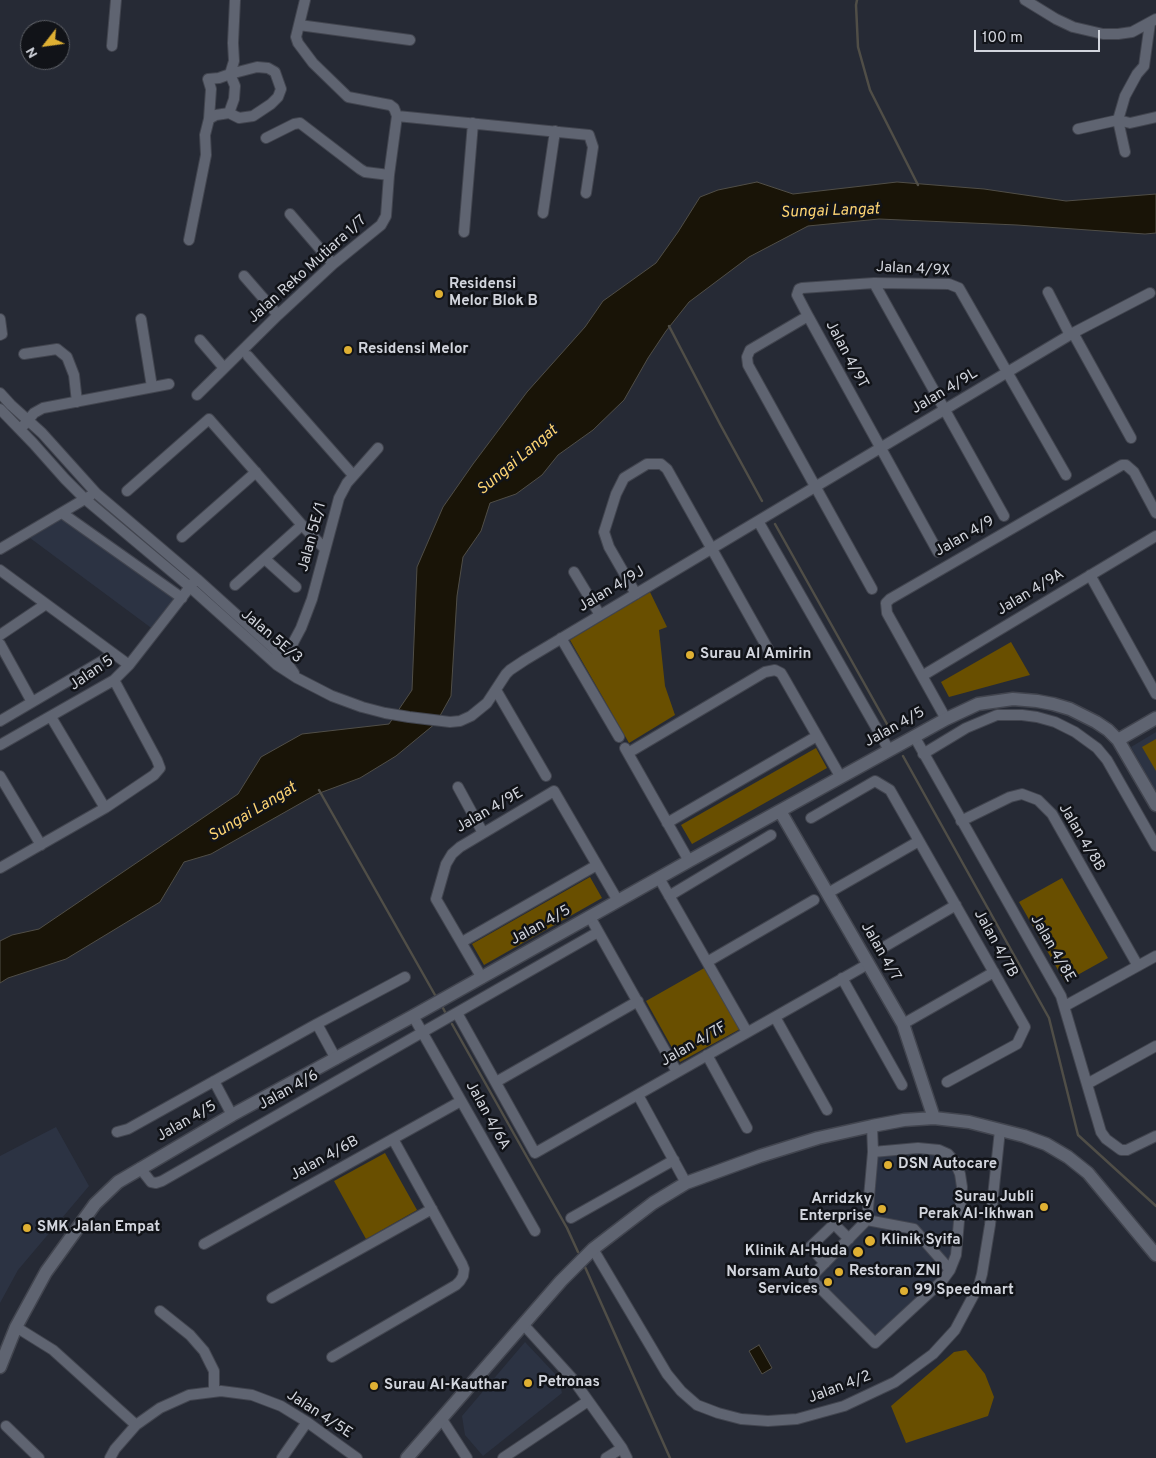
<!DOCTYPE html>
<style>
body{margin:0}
#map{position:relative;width:1156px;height:1458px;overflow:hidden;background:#262a35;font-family:Overpass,sans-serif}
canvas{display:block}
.north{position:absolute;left:20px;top:20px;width:50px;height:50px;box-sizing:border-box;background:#111318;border:1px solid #5e6167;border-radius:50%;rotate:240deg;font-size:14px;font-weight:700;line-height:20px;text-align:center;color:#d2d5dd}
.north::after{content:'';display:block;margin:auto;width:18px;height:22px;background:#dfb033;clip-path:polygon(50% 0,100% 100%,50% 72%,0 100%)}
.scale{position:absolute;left:974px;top:30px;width:126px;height:22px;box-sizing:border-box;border:2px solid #d2d5dd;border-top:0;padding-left:6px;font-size:15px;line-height:18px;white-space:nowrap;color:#d2d5dd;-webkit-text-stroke:4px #111318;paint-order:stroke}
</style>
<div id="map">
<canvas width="1156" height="1458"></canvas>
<div class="north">N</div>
<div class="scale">100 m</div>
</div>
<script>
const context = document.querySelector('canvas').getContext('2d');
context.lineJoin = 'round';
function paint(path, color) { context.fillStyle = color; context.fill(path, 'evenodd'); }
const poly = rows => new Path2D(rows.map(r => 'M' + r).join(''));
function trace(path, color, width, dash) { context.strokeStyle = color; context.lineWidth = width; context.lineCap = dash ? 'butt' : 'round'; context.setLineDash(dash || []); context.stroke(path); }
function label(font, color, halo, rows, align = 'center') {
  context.font = font + ' Overpass,sans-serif'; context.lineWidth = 5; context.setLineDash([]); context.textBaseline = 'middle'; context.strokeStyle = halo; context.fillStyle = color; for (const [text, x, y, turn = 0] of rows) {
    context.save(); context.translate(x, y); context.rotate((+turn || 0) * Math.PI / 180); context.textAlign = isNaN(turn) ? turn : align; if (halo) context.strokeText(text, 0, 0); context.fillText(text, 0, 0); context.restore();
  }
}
const built = poly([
 [63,518,177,599,154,630,30,538],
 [1156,732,1156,791,1131,747],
 [56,1127,89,1186,18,1270,0,1303,0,1156],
 [891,1152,938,1153,947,1157,953,1164,959,1188,953,1254,946,1270,875,1339,818,1281,819,1275,870,1224,876,1155],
 [525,1342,558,1377,562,1393,483,1456,465,1435,462,1416]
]);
const green = poly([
 [650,592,667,627,659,630,665,686,675,715,629,743,570,640],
 [1011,642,1030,675,949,697,941,682],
 [1156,739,1156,771,1142,747],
 [816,748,827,768,692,844,681,825],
 [590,877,602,898,484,965,472,944],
 [1062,878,1108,958,1065,982,1019,902],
 [706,967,740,1029,680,1062,646,1001],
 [385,1153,417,1210,366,1239,334,1181],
 [966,1350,985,1374,994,1397,988,1416,906,1443,891,1406,954,1352]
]);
const water = poly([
 [757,182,793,194,897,182,984,189,1066,201,1156,194,1156,233,1145,234,1017,225,879,219,808,226,749,257,689,302,666,331,648,358,624,400,593,430,558,455,542,475,516,494,490,503,481,531,463,557,457,596,451,696,436,723,396,756,360,778,317,794,211,854,184,862,160,902,66,959,8,978,0,983,0,941,12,935,39,929,238,794,261,757,302,734,389,724,412,690,417,567,443,507,473,464,527,392,585,327,603,301,656,263,678,232,700,197,718,190,757,182],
 [759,1345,772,1368,762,1374,749,1351,759,1345]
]);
const stream = poly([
 [857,0,856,5,858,47,870,90,918,185],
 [669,326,720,424,762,501],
 [775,524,892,733],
 [903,756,1049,1018,1078,1135,1156,1206],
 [319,790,435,995],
 [443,1008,445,1012],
 [452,1024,567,1228,578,1252],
 [585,1267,670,1458]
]);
const minor = poly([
 [1025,0,1056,19,1073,27,1103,34,1118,34,1132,32,1156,19],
 [299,25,410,40],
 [112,46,116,0],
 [397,116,589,135,593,147,586,193],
 [209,119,211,89,208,79,219,78,230,74,234,61,233,43,235,0],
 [1078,129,1118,120,1130,123,1156,117],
 [266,138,294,124,300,123,360,169,365,172,389,175],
 [1125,152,1118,120,1125,96,1137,74,1144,66,1150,23],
 [543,213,555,131],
 [290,214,333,264],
 [464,232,473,123],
 [189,240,206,155,205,135,209,119,216,115,229,113,239,118,253,116,271,104,278,97,281,89,275,72,268,68,257,67,230,74,235,86,234,99,229,113],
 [244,276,278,315],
 [874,283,1004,516],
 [1048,292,1070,335],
 [808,316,797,295,799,289,802,288,874,283,949,284,959,288,1066,475],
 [0,319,2,334,0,335],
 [141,319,152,387],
 [1073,333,1131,438],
 [200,340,224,368],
 [24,354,57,349,67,357,74,375,77,402],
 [248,356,353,475],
 [0,393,11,405,42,433,96,493,197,579,270,645,283,657,294,673],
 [197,395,278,315,333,264,381,225,386,216,389,175,397,116,394,108,390,105,348,97,313,63,298,43,296,37,305,0],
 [0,409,33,443,65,479,85,499,190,587,277,665,297,678,332,696,362,707,385,713,409,717,450,722,460,721,471,716,487,703,506,674,510,670,525,660,1073,333,1150,293],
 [24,425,34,413,43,408,169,384],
 [127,491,209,419,302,525,325,549],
 [62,513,182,598],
 [758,521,889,750],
 [182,537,256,472],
 [0,549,90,496],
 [265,559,296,587],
 [0,570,129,665],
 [574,572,600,615],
 [1090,575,1156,694],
 [235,585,302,525],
 [872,589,748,365,747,357,750,350,808,316,938,552],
 [636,594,609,547,604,532,616,494,624,478,647,464,661,464,667,469,768,649],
 [0,635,46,604],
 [561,638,619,737],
 [0,644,32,702],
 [280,661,293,643,301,628,312,599,339,498,347,483,378,448],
 [922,676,1156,536],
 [496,690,546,776],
 [51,717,105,808],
 [946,719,887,613,886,603,890,599,1122,465,1126,465,1134,472,1156,513],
 [0,721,114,654],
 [914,736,1061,996,1101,1132,1106,1139,1121,1150,1127,1150,1156,1136],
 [0,745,114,680,129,665,193,583],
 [625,748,689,861],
 [628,753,765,672,775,670,781,673,784,678,840,776],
 [923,754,966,728,997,715,1022,715,1037,717,1055,722,1075,732,1097,748,1107,760,1156,846],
 [0,776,41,845],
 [458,787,483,833],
 [811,818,875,781,890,790,1025,1027,1017,1044,947,1082],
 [961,821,1010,797,1022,794,1038,800,1052,814,1138,966],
 [667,823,817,736],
 [0,868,105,808,154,775,160,768,157,760,114,680],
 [659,878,747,1032],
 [828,893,919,841],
 [669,896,771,835],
 [590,917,677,1072],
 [462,942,597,865],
 [884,947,956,905],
 [707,962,814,900],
 [482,978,436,899,446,864,452,854,460,847,554,791,618,901],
 [842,978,902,1085],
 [1065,1006,1156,956],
 [457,1013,535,1153,868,964],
 [413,1016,535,1231],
 [775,1017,827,1110],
 [317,1024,336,1059],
 [903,1024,994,972],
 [707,1055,747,1128],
 [214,1081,232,1115],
 [496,1082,638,1001],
 [1087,1084,1156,1046],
 [638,1095,686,1183],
 [872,1126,873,1152,867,1220,814,1274,814,1282,875,1343,942,1281,950,1270,956,1255,962,1187,960,1174,955,1162,948,1154,939,1150,918,1148,873,1152],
 [117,1132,128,1129,313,1026,405,977],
 [140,1168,151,1182,156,1183,162,1181,598,932],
 [571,1218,674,1160],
 [867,1220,914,1229,950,1270],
 [204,1244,461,1101],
 [593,1249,667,1374,681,1391,697,1405,718,1413,741,1419,768,1421,797,1419,844,1406,895,1382,933,1354,955,1330,979,1285,982,1274,990,1225,1000,1130],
 [825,1263,810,1247,834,1224,849,1239],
 [272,1298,432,1209],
 [160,1311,190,1335,204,1351,214,1371,214,1391],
 [523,1324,572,1378,622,1448],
 [16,1327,53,1350,136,1425],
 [332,1357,456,1285,460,1281,463,1276,464,1269,462,1264,393,1139],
 [441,1418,467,1458],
 [6,1426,39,1458],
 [110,1458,115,1449,136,1425,160,1408,189,1395,221,1391,252,1395,281,1406,307,1422,357,1458],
 [282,1458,307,1422],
 [503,1458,588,1401],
 [606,1458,622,1448,627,1458]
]);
const tertiary = poly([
 [1118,740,1156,718],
 [780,811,903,1024,934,1118],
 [0,1367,16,1327,46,1272,95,1204,118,1182,232,1115,413,1016,689,861,946,719,978,704,1013,699,1037,701,1053,704,1070,709,1096,722,1108,730,1118,740,1156,805],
 [407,1458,561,1281,593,1249,653,1203,686,1183,760,1156,818,1138,872,1126,904,1120,934,1118,969,1122,1024,1136,1046,1144,1068,1157,1088,1173,1156,1255]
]);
const markers = [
 [439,294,5,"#dfb033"],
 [348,350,5,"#dfb033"],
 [690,655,5,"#dfb033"],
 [888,1165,5,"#dfb033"],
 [1044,1207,5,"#dfb033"],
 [882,1209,5,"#dfb033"],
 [27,1228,5,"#dfb033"],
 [870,1241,6,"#dfb033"],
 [858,1252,6,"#dfb033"],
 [839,1272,5,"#dfb033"],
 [828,1282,5,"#dfb033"],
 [904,1291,5,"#dfb033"],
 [528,1383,5,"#dfb033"],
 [374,1386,5,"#dfb033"]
];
const streetNames = [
 ["Jalan Reko Mutiara 1/7",308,270,-42],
 ["Jalan 4/9X",913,270,3],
 ["Jalan 4/9T",846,355,62],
 ["Jalan 4/9L",945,392,-31],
 ["Jalan 5E/1",313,537,-75],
 ["Jalan 4/9",965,537,-30],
 ["Jalan 4/9J",612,590,-31],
 ["Jalan 4/9A",1031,593,-31],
 ["Jalan 5E/3",271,637,40],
 ["Jalan 5",92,674,-34],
 ["Jalan 4/5",895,728,-29],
 ["Jalan 4/9E",490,811,-30],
 ["Jalan 4/8B",1081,838,59],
 ["Jalan 4/5",541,926,-29],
 ["Jalan 4/7B",995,944,61],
 ["Jalan 4/8E",1052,949,60],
 ["Jalan 4/7",880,952,60],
 ["Jalan 4/7F",694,1045,-30],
 ["Jalan 4/6",289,1091,-29],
 ["Jalan 4/6A",487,1116,61],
 ["Jalan 4/5",187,1122,-30],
 ["Jalan 4/6B",325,1159,-29],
 ["Jalan 4/2",840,1388,-21],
 ["Jalan 4/5E",319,1415,33]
];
const poiNames = [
 ["Residensi",449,285],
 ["Melor Blok B",449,302],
 ["Residensi Melor",358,350],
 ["Surau Al Amirin",700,655],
 ["DSN Autocare",898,1165],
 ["Surau Jubli",1034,1198,"right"],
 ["Perak Al-Ikhwan",1034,1215,"right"],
 ["Arridzky",872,1200,"right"],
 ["Enterprise",872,1217,"right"],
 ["SMK Jalan Empat",37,1228],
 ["Klinik Syifa",881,1241],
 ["Klinik Al-Huda",847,1252,"right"],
 ["Restoran ZNI",849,1272],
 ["Norsam Auto",818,1273,"right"],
 ["Services",818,1290,"right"],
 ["99 Speedmart",914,1291],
 ["Petronas",538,1383],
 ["Surau Al-Kauthar",384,1386]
];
const waterNames = [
 ["Sungai Langat",830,212,-2],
 ["Sungai Langat",518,461,-40],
 ["Sungai Langat",253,813,-31]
];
paint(built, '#2c3343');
paint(green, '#694f00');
paint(water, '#191407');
trace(water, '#504e47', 1);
trace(stream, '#504e47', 2.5);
trace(minor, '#42454f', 12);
trace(tertiary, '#42454f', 15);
trace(minor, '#5f6471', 10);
trace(tertiary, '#5f6471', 12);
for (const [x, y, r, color] of markers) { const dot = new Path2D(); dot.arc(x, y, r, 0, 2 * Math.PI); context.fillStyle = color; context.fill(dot); trace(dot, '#111318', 2); }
label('15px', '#d2d5dd', '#111318', streetNames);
label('bold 15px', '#d2d5dd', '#111318', poiNames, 'left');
label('italic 16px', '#fcd372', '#111318', waterNames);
</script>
